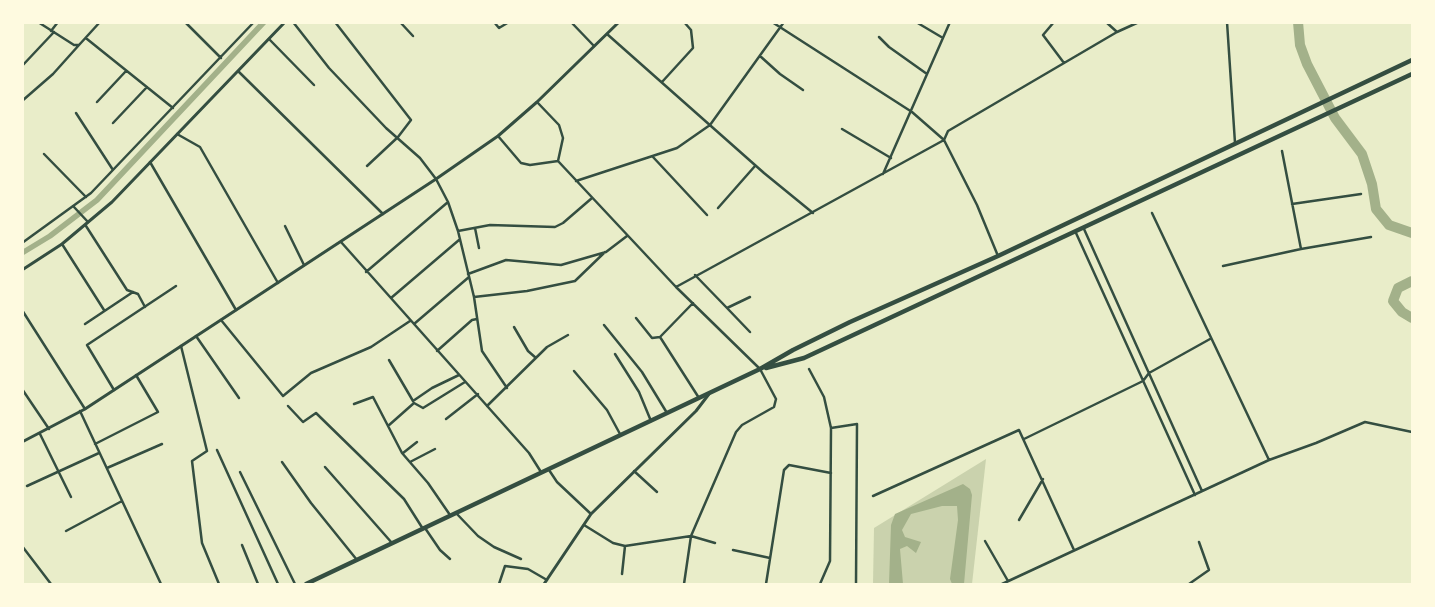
<!DOCTYPE html>
<style>
body{margin:0}
#map{position:relative;width:1435px;height:607px;overflow:hidden;background:#e9edc9;font-family:"DM Sans",sans-serif}
canvas{display:block}
.frame{position:absolute;inset:0;border:24px solid #fefae0;pointer-events:none}
</style>
<div id="map">
<canvas width="1435" height="607"></canvas>
<div class="frame"></div>
</div>
<script>
const context = document.querySelector('canvas').getContext('2d');
context.lineJoin = 'round';
function paint(path, color) { context.fillStyle = color; context.fill(path, 'evenodd'); }
const poly = rows => new Path2D(rows.map(r => 'M' + r).join(''));
function trace(path, color, width, dash) { context.strokeStyle = color; context.lineWidth = width; context.lineCap = dash ? 'butt' : 'round'; context.setLineDash(dash || []); context.stroke(path); }
const green = poly([
 [986,459,972,584,873,584,874,528]
]);
const water = poly([
 [963,484,970,489,972,495,964,584,952,584,950,579,958,520,957,506,942,506,911,514,902,530,905,537,921,542,916,553,907,546,900,549,903,584,889,584,891,525,895,514]
]);
const canal = poly([
 [22,253,50,236,97,200,264,22]
]);
const river = poly([
 [1298,22,1300,45,1307,64,1335,118,1362,154,1372,184,1376,209,1389,225,1412,233],
 [1412,281,1398,288,1393,301,1402,312,1412,318]
]);
const minor = poly([
 [38,22,74,45,79,45,100,22],
 [185,22,221,58],
 [293,22,329,68,386,128,420,158,436,179,448,202,458,231,474,297,482,351,507,388],
 [335,22,411,120,398,137,367,166],
 [400,22,413,36],
 [494,22,499,28,509,22],
 [571,22,594,46],
 [772,22,912,112,944,140,977,205,998,256],
 [916,22,943,38],
 [1054,22,1043,35,1064,63],
 [1227,22,1235,143],
 [51,31,58,22],
 [1117,32,1139,22],
 [607,34,764,173,813,213],
 [879,37,889,47,927,74],
 [87,39,173,108],
 [269,39,314,85],
 [760,56,780,74,803,90],
 [22,66,54,32],
 [239,72,383,214],
 [662,82,693,48,691,30,684,22],
 [22,101,53,74,79,45],
 [97,102,126,71],
 [76,113,113,170],
 [113,123,147,87],
 [842,129,891,158],
 [177,134,200,147,278,283],
 [498,136,521,163,530,165,558,161,563,138,559,125,537,102],
 [1282,151,1301,249,1371,237],
 [44,154,86,197],
 [653,157,707,215],
 [558,161,676,287,760,369,776,399,774,407,742,425,736,432,691,536,684,584],
 [150,162,236,310],
 [883,174,950,22],
 [576,181,677,148,710,125,784,22],
 [1292,204,1361,194],
 [74,207,88,222],
 [718,208,755,166],
 [86,226,127,290,138,294,145,307],
 [285,226,304,265],
 [475,228,479,248],
 [1084,229,1202,491],
 [458,231,490,225,555,227,563,223,592,198],
 [1076,233,1195,495],
 [341,242,529,453,541,472],
 [22,243,91,193,254,22],
 [62,244,104,310],
 [1223,266,1301,249],
 [366,272,448,202],
 [468,274,506,260,561,265,606,252,627,236],
 [695,275,727,308,750,297],
 [676,287,944,140,948,131,1117,32,1106,22],
 [474,297,527,291,575,281,605,252],
 [391,298,459,240],
 [727,308,750,332],
 [22,310,85,409],
 [636,318,652,338,660,337,699,398],
 [221,320,283,396,311,373,371,347,410,321],
 [85,324,133,292],
 [414,324,469,277],
 [604,325,642,372,667,413],
 [514,327,528,351,536,358],
 [196,336,239,398],
 [660,337,693,303],
 [181,346,207,451,192,461,202,543,219,584],
 [437,351,472,320,477,319],
 [615,354,639,392,651,421],
 [389,360,413,401],
 [809,369,824,397,831,428,830,561,820,584],
 [574,371,607,410,620,434],
 [22,389,49,429],
 [114,390,87,345,176,286],
 [413,401,432,388,459,375],
 [354,404,373,397,402,453,428,483,450,515],
 [288,406,303,422,316,413,404,499,423,529],
 [487,406,547,347,568,335],
 [80,411,161,584],
 [446,419,478,394],
 [388,426,414,403,423,408,465,382],
 [831,428,857,424,856,584],
 [40,434,71,497],
 [1024,439,1143,381,1149,373,1210,339],
 [95,444,158,412,136,375],
 [217,450,278,584],
 [403,453,417,442],
 [1269,460,1316,443,1365,422,1412,432],
 [282,462,311,503,357,560],
 [410,462,435,449],
 [325,467,392,543],
 [107,468,162,444],
 [549,470,557,482,591,514],
 [634,471,657,492],
 [240,472,295,584],
 [27,486,99,453],
 [873,496,1019,430,1074,550],
 [456,513,478,536,494,547,521,559],
 [1019,520,1043,479],
 [584,525,613,543,625,546,691,536,715,543],
 [425,528,440,550,450,559],
 [66,531,122,501],
 [985,541,1008,581],
 [242,545,258,584],
 [22,546,51,584],
 [733,550,770,558],
 [622,574,625,546],
 [499,584,505,566,528,569,547,580],
 [766,584,784,470,789,465,831,473],
 [1002,584,1269,460,1152,213],
 [1189,584,1209,570,1199,542]
]);
const tertiary = poly([
 [22,270,62,244,112,202,285,22],
 [22,442,85,409,436,179,498,136,537,102,619,22],
 [544,584,591,514,696,411,709,394]
]);
const primary = poly([
 [766,368,804,358,1412,74],
 [306,584,760,369,793,350,850,322,998,256,1412,60]
]);
paint(green, '#cad2ad');
paint(water, '#a3b18a');
trace(canal, '#a3b18a', 5.5);
trace(river, '#a3b18a', 10);
trace(minor, '#344e41', 2.5);
trace(tertiary, '#344e41', 3);
trace(primary, '#344e41', 4.5);
</script>
